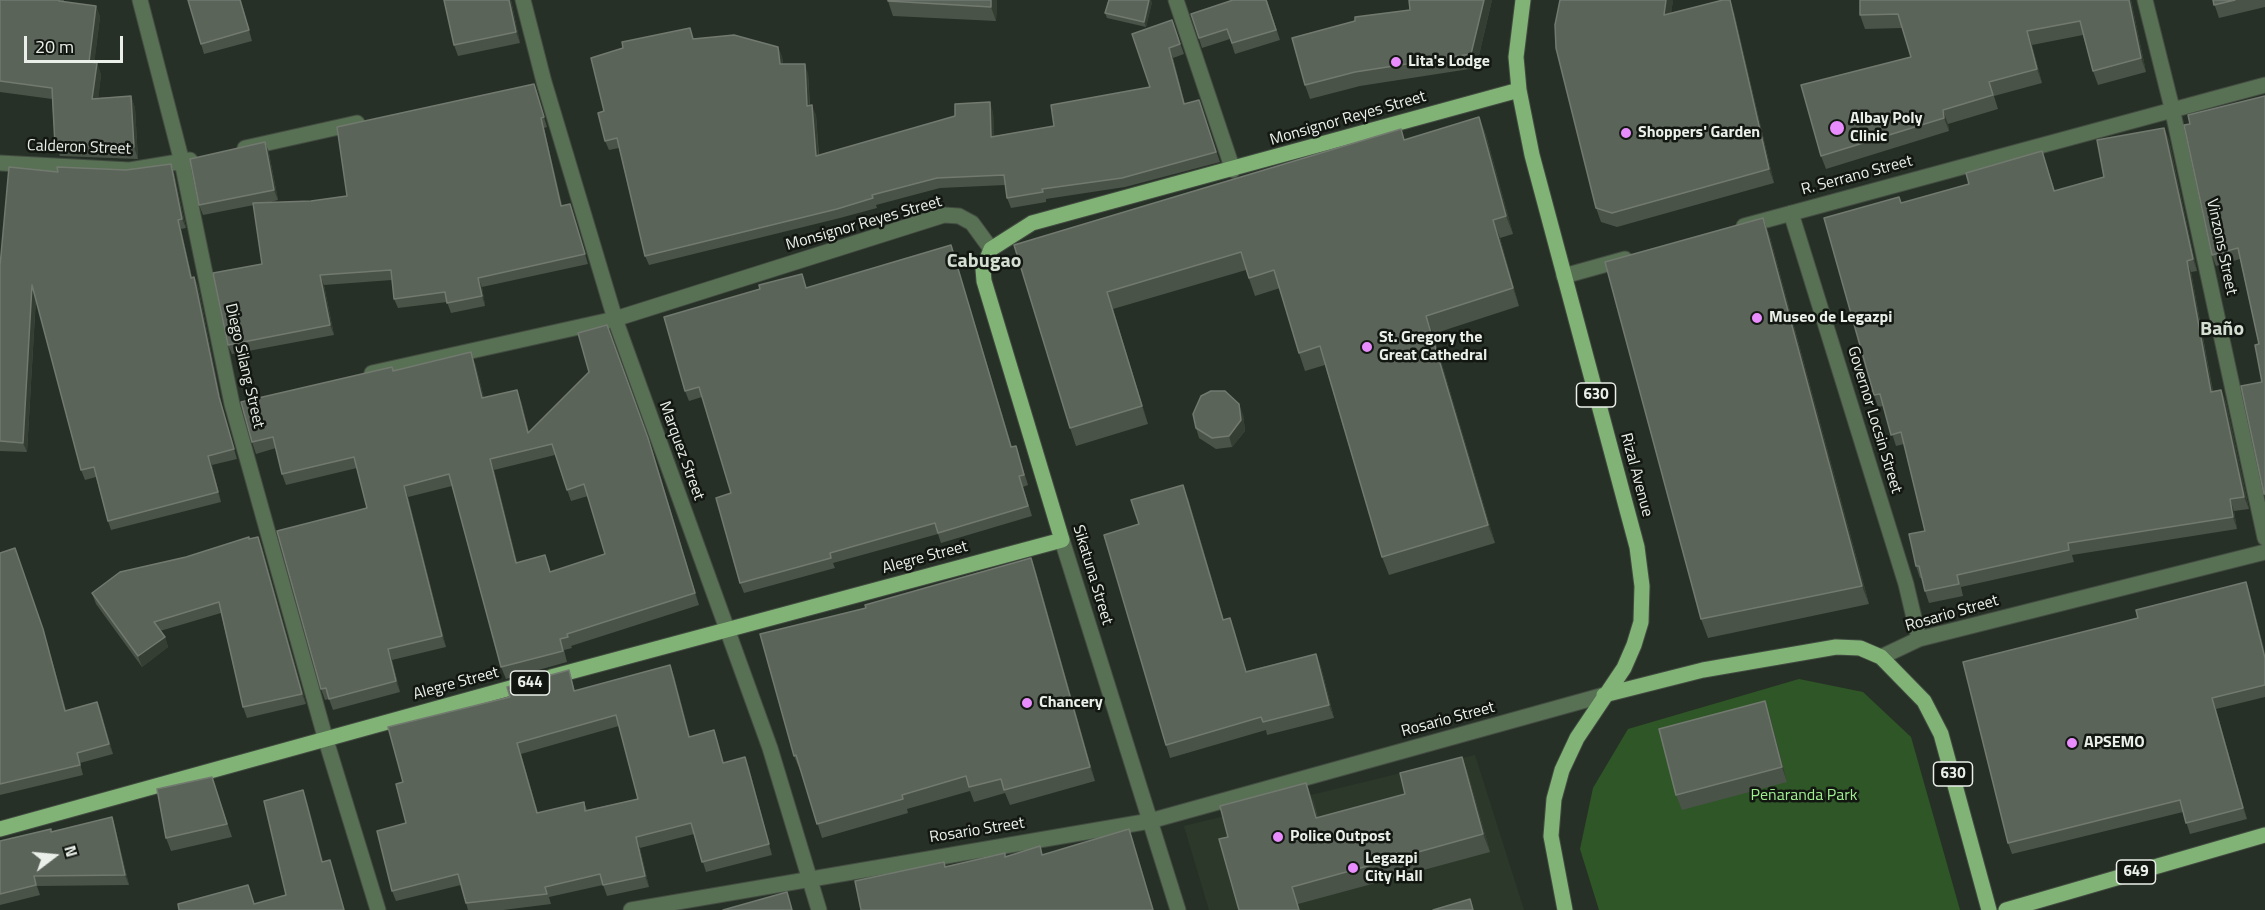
<!DOCTYPE html>
<meta charset="utf-8">
<style>
body{margin:0}
#map{position:relative;width:2265px;height:910px;overflow:hidden;background:#273026;font-family:"Titillium Web",sans-serif}
canvas{display:block}
.north{position:absolute;left:24px;top:826px;width:60px;height:60px;-webkit-text-stroke:4px #131712;paint-order:stroke;rotate:74deg;font-size:16px;font-weight:700;line-height:24px;text-align:center;color:#eaf0e9}
.north::after{content:'';display:block;margin:auto;width:21px;height:27px;background:#eaf0e9;clip-path:polygon(50% 0,100% 100%,50% 72%,0 100%)}
.scale{position:absolute;left:24px;top:36px;width:99px;height:27px;box-sizing:border-box;border:3px solid #eaf0e9;border-top:0;padding-left:8px;font-size:18px;line-height:21px;white-space:nowrap;color:#eaf0e9;-webkit-text-stroke:4px #131712;paint-order:stroke}
</style>
<div id="map">
<canvas width="2265" height="910"></canvas>
<div class="north">N</div>
<div class="scale">20 m</div>
</div>
<script>
const context = document.querySelector('canvas').getContext('2d');
context.lineJoin = 'round';
function paint(path, color) { context.fillStyle = color; context.fill(path, 'evenodd'); }
const poly = rows => new Path2D(rows.map(r => 'M' + r).join(''));
function trace(path, color, width, dash) { context.strokeStyle = color; context.lineWidth = width; context.lineCap = dash ? 'butt' : 'round'; context.setLineDash(dash || []); context.stroke(path); }
function label(font, color, halo, rows, align = 'center') {
  context.font = font + ' "Titillium Web",sans-serif'; context.lineWidth = 5; context.setLineDash([]); context.textBaseline = 'middle'; context.strokeStyle = halo; context.fillStyle = color; for (const [text, x, y, turn = 0] of rows) {
    context.save(); context.translate(x, y); context.rotate((+turn || 0) * Math.PI / 180); context.textAlign = isNaN(turn) ? turn : align; if (halo) context.strokeText(text, 0, 0); context.fillText(text, 0, 0); context.restore();
  }
}
const built = poly([
 [1475,755,1524,910,1209,910,1184,826]
]);
const green = poly([
 [1799,679,1863,692,1911,737,1960,910,1599,910,1580,849,1593,788,1628,729]
]);
const minor = poly([
 [140,0,182,162,232,404,325,737,378,910],
 [523,0,544,82,615,319,770,748,819,910],
 [1176,0,1233,170],
 [2145,0,2172,108,2265,538],
 [245,148,357,123],
 [0,163,130,170,190,160],
 [1791,213,1906,584,1919,639],
 [1744,226,2265,85],
 [1564,276,1625,259],
 [372,373,615,319,944,215,959,216,972,223,991,249],
 [1062,540,1178,910],
 [1881,657,1919,639,2265,552],
 [631,910,1150,821,1604,695]
]);
const major = poly([
 [1523,0,1516,57,1519,90,1532,155,1637,547,1642,586,1641,622,1634,645,1624,668,1577,738,1562,770,1554,799,1551,836,1565,910],
 [551,677,1062,540,984,281,983,269,991,249,1032,223,1519,90],
 [1604,695,1703,670,1836,647,1860,648,1881,657,1924,701,1941,734,1989,910],
 [0,829,525,684],
 [2006,910,2265,835]
]);
const wall = poly([
 [0,0,64,0,64,2,96,6,100,17,94,63,97,63,101,75,98,98,131,96,135,108,138,159,60,156,55,145,52,99,0,92],
 [241,0,252,41,204,54,201,44],
 [444,0,511,0,520,43,458,56,454,45],
 [997,0,996,21,893,16,888,1],
 [1267,0,1280,40,1235,54,1230,39,1202,48,1191,14],
 [1409,0,1492,0,1476,68,1360,86,1310,99,1305,85,1410,10],
 [1673,0,1671,13,1734,12,1774,183,1617,227,1601,222,1596,208],
 [1860,0,2131,0,2146,72,2098,85,2093,71,2083,35,2032,45,2042,83,1994,96,1998,109,1948,124,1949,131,1826,169,1821,156,1911,57,1902,28,1865,29,1860,15],
 [2213,0,2265,0,2265,7,2219,18],
 [1152,2,1146,27,1107,18,1105,13],
 [1172,20,1184,54,1173,58,1185,104,1199,100,1220,162,1125,187,1046,199,1046,202,1011,208,1007,198,1005,185,940,188,876,205,877,208,840,218,649,265,645,256,619,148,609,150,605,141,604,111,623,48,693,39,778,47,782,57,783,64,808,73,810,105,816,115,819,155,993,112,994,136,1054,126,1150,87],
 [534,84,547,127,544,128,562,206,573,214,588,264,482,287,485,306,451,313,447,302,398,308,394,299,392,280,324,285,334,335,232,354,228,345,262,264,254,205,203,215,199,205,265,142,269,153,278,200,267,203,311,201,347,196],
 [2265,96,2265,497,2264,494,2262,382,2259,344,2240,259,2216,266,2212,255],
 [1479,117,1486,135,1513,234,1500,238,1519,306,1433,334,1495,543,1389,575,1382,557,1325,365,1305,371,1299,353,1280,288,1255,296,1246,270,1113,309,1148,424,1076,446,1070,428,1014,245,1405,140],
 [2164,128,2169,140,2197,271,2191,272,2213,391,2221,390,2226,402,2249,509,2234,511,2237,529,2072,555,2074,562,1961,587,1963,596,1929,603,1925,591,1922,578,1920,578,1916,566,1925,531,1904,444,1896,446,1883,406,1878,407,1874,395,1901,203,1969,184,2042,151,2055,191,2104,177],
 [58,172,174,173,186,228,181,229,192,277,194,277,198,286,222,406,237,459,212,465,221,502,111,530,108,521,96,477,85,480,81,470,36,298,27,452,0,451,0,266],
 [1763,218,1770,237,1869,604,1708,638,1701,619],
 [951,245,1012,447,1016,446,1019,456,1028,485,1023,487,1032,516,941,543,938,534,833,563,835,568,744,593,740,583,731,493,702,397,689,401,685,391,807,288],
 [475,363,484,398,521,401,529,432,652,449,699,605,571,646,572,648,564,650,567,662,506,679,501,667,452,486,408,497,446,647,392,660,400,692,333,710,329,699,325,700,321,689,367,508,357,468,286,485,282,474,276,448,256,454,252,442,394,371],
 [555,455,571,501,588,496,605,554,551,572,517,562,494,470],
 [1243,414,1245,431,1232,447,1216,449,1199,438,1196,428],
 [1188,498,1224,620,1230,618,1246,671,1316,654,1321,667,1334,718,1267,735,1266,730,1170,758,1166,745,1139,524],
 [258,537,262,547,306,704,247,718,243,707,221,613,160,631,165,637,168,647,142,667,96,604,92,593,186,557],
 [0,553,46,639,66,710,101,712,113,754,80,763,83,775,0,795],
 [1031,558,1036,572,1095,781,1010,805,1005,793,974,802,970,791,907,809,908,813,822,838,801,770,800,770,794,756,866,608],
 [2246,582,2250,594,2265,653,2265,697,2216,709,2247,819,2190,834,2183,812,2012,854,2008,843,2138,618],
 [670,665,674,676,690,737,714,730,724,763,745,757,749,768,772,855,706,872,694,834,640,848,649,887,607,896,603,885,549,897,551,904,503,910,468,910,461,885,396,901,392,891,406,823,403,782,510,697,569,670,575,691],
 [619,726,638,799,587,810,584,802,538,813,521,754],
 [1770,716,1787,782,1682,810,1676,795],
 [1462,757,1468,774,1490,852,1298,904,1228,837,1313,800,1318,818,1405,794],
 [212,777,232,837,171,851,166,838],
 [112,817,115,827,129,885,37,886,40,895,0,905,0,841,52,832]
]);
const shadedWall = poly([
 [240,0,241,0,252,41,249,30],
 [509,0,511,0,520,43,516,32],
 [991,0,997,0,996,21,991,7],
 [1149,0,1151,0,1152,2,1146,27,1144,22],
 [1484,0,1492,0,1476,68,1471,54],
 [1666,0,1673,0,1669,29,1664,15],
 [1730,0,1734,12,1774,183,1769,169],
 [2129,0,2131,0,2146,72,2141,58],
 [96,6,100,17,93,74,89,62],
 [2027,31,2032,45,2042,83,2037,69],
 [778,47,782,57,784,74,780,64],
 [1169,48,1173,58,1187,114,1184,104],
 [97,63,101,75,97,110,92,99],
 [805,64,808,73,810,115,807,106],
 [131,96,135,108,138,159,134,147],
 [990,102,993,112,995,147,991,137],
 [812,105,816,115,819,165,816,156],
 [1943,110,1948,124,1949,131,1944,118],
 [1479,117,1486,135,1513,234,1506,216],
 [541,118,544,128,565,216,561,206],
 [2164,128,2169,140,2197,271,2193,259],
 [265,142,269,153,278,200,274,190],
 [171,164,174,173,186,228,182,219],
 [1763,218,1770,237,1869,604,1862,586],
 [178,220,181,229,194,287,191,278],
 [1493,220,1500,238,1519,306,1513,288],
 [951,245,954,255,1015,457,1011,447],
 [2187,261,2191,272,2215,404,2211,392],
 [320,275,324,285,334,335,330,325],
 [194,277,198,286,222,406,237,459,219,397],
 [478,278,482,287,485,306,482,296],
 [32,285,36,295,27,452,23,443],
 [1107,292,1113,309,1148,424,1142,406],
 [1426,316,1433,334,1495,543,1488,525],
 [607,325,652,449,699,605,695,593],
 [471,352,475,363,487,410,482,398],
 [517,390,521,401,532,445,528,433],
 [2221,390,2226,402,2249,509,2244,497],
 [1239,404,1243,414,1245,431,1232,447,1229,436],
 [208,456,212,465,221,502,218,492],
 [490,459,494,470,520,574,516,563],
 [1183,485,1188,498,1227,633,1223,620],
 [404,486,408,497,446,647,442,636],
 [2230,499,2234,511,2237,529,2233,517],
 [258,537,262,547,306,704,302,694],
 [19,558,46,639,69,721,65,711],
 [1031,558,1036,572,1095,781,1090,767],
 [2246,582,2250,594,2265,653,2265,658],
 [1230,618,1235,631,1250,684,1246,672],
 [165,637,168,647,142,667,138,656],
 [388,649,392,660,400,692,396,681],
 [1316,654,1321,667,1334,718,1329,705],
 [670,665,674,676,693,747,689,737],
 [2212,698,2216,709,2247,819,2243,808],
 [1765,701,1770,716,1787,782,1782,767],
 [97,702,101,712,113,754,109,744],
 [714,730,718,741,727,774,723,763],
 [517,743,521,754,541,823,537,813],
 [745,757,749,768,772,855,769,844],
 [1462,757,1468,774,1490,852,1483,834],
 [1306,783,1313,800,1322,836,1316,818],
 [303,790,308,804,327,875,322,862],
 [112,817,115,827,129,885,125,875],
 [1129,829,1133,840,1154,910,1153,910],
 [636,837,640,848,649,887,645,876],
 [330,860,334,873,345,910,344,910]
]);
const building = poly([
 [0,0,59,0,59,1,96,6,89,62,97,63,92,99,131,96,134,147,55,145,52,88,0,81,0,0],
 [188,0,240,0,249,30,201,44,188,0],
 [444,0,509,0,516,32,454,45,444,0],
 [888,0,991,0,991,7,888,1,888,0],
 [1109,0,1149,0,1144,22,1105,13,1109,0],
 [1233,0,1266,0,1276,30,1232,43,1227,29,1199,38,1191,14,1233,0],
 [1409,0,1484,0,1471,54,1355,72,1305,85,1292,38,1355,21,1355,17,1410,10,1409,0],
 [1560,0,1666,0,1664,15,1723,0,1730,0,1769,169,1612,213,1596,208,1556,48,1555,25,1560,0],
 [1860,0,2129,0,2141,58,2093,71,2080,21,2027,31,2037,69,1989,82,1993,95,1943,110,1944,118,1821,156,1801,85,1911,57,1898,14,1860,15,1860,0],
 [2213,0,2235,0,2214,5,2213,0],
 [1172,20,1180,44,1169,48,1184,104,1199,100,1216,152,1122,178,1042,189,1043,192,1007,198,1004,175,937,178,872,195,873,198,837,209,645,256,617,138,605,141,598,113,604,111,591,58,623,48,622,42,690,28,693,39,734,35,778,47,780,64,805,64,807,106,812,105,816,156,955,116,955,104,990,102,991,137,1054,126,1051,105,1150,87,1132,34,1172,20],
 [534,84,544,117,541,118,561,206,570,204,585,254,478,278,482,296,447,303,445,292,394,299,391,270,320,275,330,325,228,345,213,273,262,264,253,203,311,201,347,196,337,127,534,84],
 [2265,96,2265,494,2264,494,2241,386,2262,382,2255,345,2259,344,2238,248,2212,255,2184,125,2190,124,2188,115,2265,96],
 [1479,117,1506,216,1493,220,1513,288,1426,316,1488,525,1382,557,1320,346,1299,353,1274,270,1249,278,1241,252,1107,292,1142,406,1070,428,1014,245,1401,129,1404,140,1479,117],
 [2164,128,2193,259,2187,261,2211,392,2221,390,2244,497,2230,499,2233,517,2068,543,2069,550,1957,575,1959,584,1925,591,1919,566,1916,566,1909,534,1925,531,1901,432,1891,435,1880,394,1874,395,1824,218,1899,197,1901,203,1969,184,1966,173,2042,151,2054,191,2104,177,2097,140,2164,128],
 [265,142,274,190,199,205,190,159,265,142],
 [171,164,182,219,178,220,191,278,194,277,219,397,234,449,208,456,218,492,108,521,94,467,81,470,32,285,23,443,0,441,0,266,9,167,58,172,57,167,126,170,171,164],
 [1763,218,1862,586,1701,619,1605,262,1763,218],
 [951,245,1011,447,1016,446,1024,475,1019,476,1028,506,938,533,935,523,830,553,831,558,740,583,716,498,731,493,699,387,685,391,664,317,760,289,759,285,802,274,806,288,951,245],
 [607,325,648,438,695,593,567,634,568,637,560,639,563,651,501,667,449,474,404,486,442,636,388,649,396,681,329,699,326,688,321,689,277,531,367,508,354,457,282,474,273,437,252,442,241,402,392,367,393,371,471,352,482,398,517,390,528,433,589,372,578,333,607,325],
 [552,444,567,490,584,484,605,554,550,572,545,555,516,563,490,459,552,444],
 [1211,391,1225,391,1239,404,1241,420,1229,436,1212,438,1196,428,1193,414,1201,396,1211,391],
 [1183,485,1223,620,1230,618,1246,672,1316,654,1329,705,1263,722,1261,717,1166,745,1104,535,1139,524,1131,500,1183,485],
 [249,537,249,539,258,537,302,694,243,707,219,602,154,622,165,637,138,656,92,593,120,572,186,557,249,537],
 [15,548,43,629,65,711,97,702,109,744,77,753,80,765,0,784,0,553,15,548],
 [1031,558,1090,767,1004,790,1001,779,969,787,966,776,902,795,903,799,817,824,796,755,794,756,760,634,866,608,865,605,1031,558],
 [2246,582,2265,658,2265,685,2212,698,2243,808,2186,823,2180,800,2008,843,1963,662,2138,618,2136,610,2246,582],
 [670,665,689,737,714,730,723,763,745,757,769,844,702,862,691,823,636,837,645,876,603,885,600,874,545,887,547,894,466,903,458,874,392,891,377,831,406,823,396,784,403,782,388,727,510,697,507,687,569,670,574,691,670,665],
 [616,715,638,799,585,811,584,802,537,813,517,743,616,715],
 [1765,701,1782,767,1676,795,1659,729,1765,701],
 [1462,757,1483,834,1292,887,1299,910,1239,910,1219,839,1228,837,1220,806,1306,783,1316,818,1405,794,1400,773,1462,757],
 [212,777,227,824,166,838,157,789,212,777],
 [303,790,322,862,330,860,344,910,179,910,178,904,248,885,254,904,286,895,264,801,303,790],
 [112,817,125,875,34,876,36,885,0,894,0,841,51,829,51,832,112,817],
 [1129,829,1153,910,861,910,855,881,944,862,945,867,1005,853,1005,857,1040,846,1042,855,1129,829],
 [787,892,792,910,723,910,787,892],
 [1470,899,1473,910,1433,910,1470,899]
]);
const markers = [
 [1396,62,6,"#e98dfe"],
 [1837,128,8,"#e98dfe"],
 [1626,133,6,"#e98dfe"],
 [1757,318,6,"#e98dfe"],
 [1367,347,6,"#e98dfe"],
 [1027,703,6,"#e98dfe"],
 [2072,743,6,"#e98dfe"],
 [1278,837,6,"#e98dfe"],
 [1353,868,6,"#e98dfe"]
];
const shields = [
 [1596,395,39],
 [530,683,39],
 [1953,774,39],
 [2136,872,39]
];
const shieldNames = [
 ["630",1596,395],
 ["644",530,683],
 ["630",1953,774],
 ["649",2136,872]
];
const poiNames = [
 ["Lita's Lodge",1408,62],
 ["Albay Poly",1850,119],
 ["Clinic",1850,137],
 ["Shoppers' Garden",1638,133],
 ["Museo de Legazpi",1769,318],
 ["St. Gregory the",1379,338],
 ["Great Cathedral",1379,356],
 ["Chancery",1039,703],
 ["APSEMO",2084,743],
 ["Police Outpost",1290,837],
 ["Legazpi",1365,859],
 ["City Hall",1365,877]
];
const streetNames = [
 ["Monsignor Reyes Street",1348,119,-16],
 ["Calderon Street",79,148,2],
 ["R. Serrano Street",1857,176,-15],
 ["Monsignor Reyes Street",864,224,-16],
 ["Vinzons Street",2221,247,78],
 ["Diego Silang Street",244,366,77],
 ["Governor Locsin Street",1874,420,73],
 ["Marquez Street",681,451,70],
 ["Rizal Avenue",1636,475,75],
 ["Alegre Street",925,558,-15],
 ["Sikatuna Street",1092,575,73],
 ["Rosario Street",1952,614,-16],
 ["Alegre Street",456,684,-15],
 ["Rosario Street",1448,720,-15],
 ["Rosario Street",977,831,-9]
];
const parkNames = [
 ["Peñaranda Park",1804,796]
];
const quarterNames = [
 ["Cabugao",984,262],
 ["Baño",2222,330]
];
paint(built, '#2c392a');
paint(green, '#2f5627');
trace(minor, '#424b41', 17);
trace(major, '#424b41', 17);
trace(minor, '#587053', 15);
trace(major, '#81b376', 15);
paint(wall, '#4a5348');
paint(shadedWall, '#353e33');
paint(building, '#5b6459');
trace(building, '#727a70', 1.5);
for (const [x, y, r, color] of markers) { const dot = new Path2D(); dot.arc(x, y, r, 0, 2 * Math.PI); context.fillStyle = color; context.fill(dot); trace(dot, '#131712', 2); }
for (const [x, y, w] of shields) { const box = new Path2D(); box.roundRect(x - w / 2, y - 12, w, 24, 4.5); context.fillStyle = '#131712'; context.fill(box); trace(box, '#eaf0e9', 1.5); }
label('bold 15px', '#eaf0e9', null, shieldNames);
label('bold 16px', '#eaf0e9', '#131712', poiNames, 'left');
label('16px', '#eaf0e9', '#131712', streetNames);
label('16px', '#9fee8f', '#131712', parkNames);
label('bold 20px', '#d4dfd2', '#131712', quarterNames);
</script>
